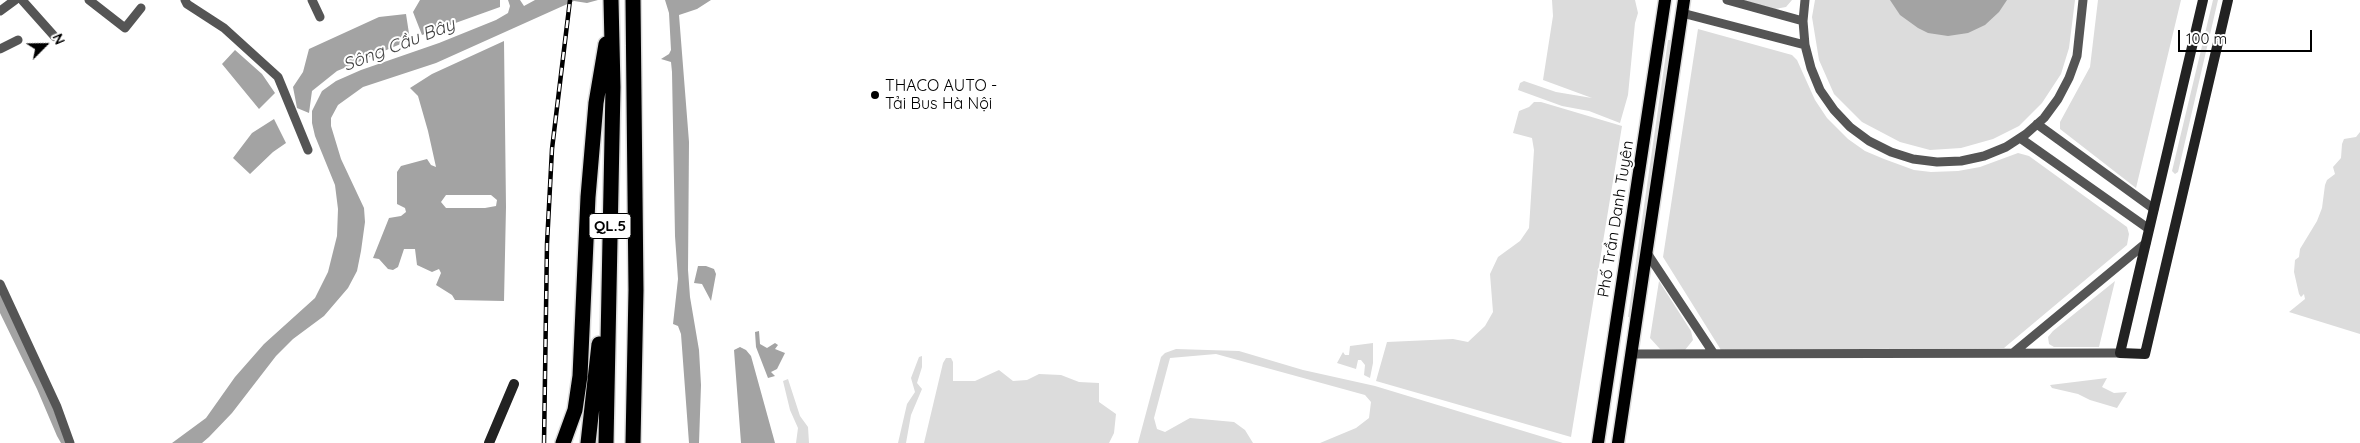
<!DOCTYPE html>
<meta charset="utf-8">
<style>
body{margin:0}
#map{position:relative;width:2360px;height:443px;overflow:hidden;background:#fff;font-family:Quicksand,sans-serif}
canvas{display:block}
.north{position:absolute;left:20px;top:20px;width:50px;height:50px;-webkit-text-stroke:4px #fff;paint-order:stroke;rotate:67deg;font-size:14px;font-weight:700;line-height:20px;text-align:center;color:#000}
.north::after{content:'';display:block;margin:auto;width:18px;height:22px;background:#000;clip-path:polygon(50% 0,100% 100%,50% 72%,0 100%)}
.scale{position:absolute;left:2178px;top:30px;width:134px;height:22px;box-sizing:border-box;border:2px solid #000;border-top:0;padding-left:6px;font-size:15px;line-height:18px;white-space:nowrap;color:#000;-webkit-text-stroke:4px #fff;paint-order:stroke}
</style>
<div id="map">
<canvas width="2360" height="443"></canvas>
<div class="north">N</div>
<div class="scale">100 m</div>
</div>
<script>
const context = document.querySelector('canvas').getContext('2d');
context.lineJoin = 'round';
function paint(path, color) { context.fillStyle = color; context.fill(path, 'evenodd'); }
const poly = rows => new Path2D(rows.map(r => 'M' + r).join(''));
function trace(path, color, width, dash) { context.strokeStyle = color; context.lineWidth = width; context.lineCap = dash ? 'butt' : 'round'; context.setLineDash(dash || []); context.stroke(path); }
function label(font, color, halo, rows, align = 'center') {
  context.font = font + ' Quicksand,sans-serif'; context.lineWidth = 4; context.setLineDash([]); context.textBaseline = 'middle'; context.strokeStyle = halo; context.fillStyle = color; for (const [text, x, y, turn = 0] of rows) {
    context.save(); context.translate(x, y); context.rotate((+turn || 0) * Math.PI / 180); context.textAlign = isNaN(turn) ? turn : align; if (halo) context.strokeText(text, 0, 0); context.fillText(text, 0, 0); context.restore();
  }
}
const green = poly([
 [1552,0,1635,0,1638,13,1635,23,1628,95,1620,123,1589,111,1562,106,1518,90,1520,83,1524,81,1556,92,1592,98,1543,80,1553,16],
 [1742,0,1792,0,1786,7,1775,9],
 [1815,0,2075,0,2069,48,2061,74,2042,103,2019,126,1993,139,1961,148,1930,150,1900,142,1862,122,1834,94,1819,60,1812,17],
 [2098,0,2181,0,2136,188,2060,129,2060,122,2090,67],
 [2213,0,2218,0,2178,172,2175,174,2172,171],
 [1698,29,1792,55,1797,60,1815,100,1827,118,1848,139,1865,151,1884,159,1914,170,1931,172,1958,171,1980,167,2018,153,2029,156,2127,227,2129,234,2127,245,2004,348,1721,350,1663,257],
 [1668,40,1672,40,1631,317,1628,317],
 [1534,102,1541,102,1622,126,1571,437,1376,381,1387,342,1453,339,1468,342,1485,326,1493,312,1490,274,1498,257,1520,241,1529,228,1534,150,1532,138,1513,133,1519,111,1529,107],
 [2360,132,2360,334,2289,312,2305,299,2304,294,2301,297,2299,294,2294,272,2295,260,2299,257,2300,249,2317,221,2322,208,2325,185,2327,180,2335,174,2333,167,2341,158,2342,144,2344,139,2356,137],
 [1659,281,1691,331,1693,340,1685,350,1660,349,1650,338],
 [2115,281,2099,347,2054,347,2049,344,2048,337,2053,331],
 [1373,343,1373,363,1370,378,1364,375,1365,365,1361,360,1358,360,1356,369,1337,363,1343,352,1345,355,1349,355,1350,346],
 [1176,349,1239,351,1303,370,1375,386,1563,443,1320,443,1356,428,1369,418,1371,402,1365,395,1216,354,1170,358,1154,418,1157,429,1165,432,1190,418,1234,422,1245,430,1253,443,1138,443,1161,357,1165,353],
 [922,356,922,367,917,383,922,389,911,415,906,443,898,443,907,404,915,392,911,378,919,357],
 [946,358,951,358,953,362,953,381,975,381,999,370,1013,381,1027,380,1039,374,1061,375,1079,382,1099,383,1099,402,1116,414,1114,433,1109,443,924,443,943,363],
 [2107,378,2102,387,2114,393,2127,392,2117,408,2090,400,2078,394,2052,388,2050,385],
 [788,379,800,416,808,427,809,443,796,443,798,428,790,410,783,381]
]);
const water = poly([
 [420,0,500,0,500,7,422,35,413,12],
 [508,0,520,0,524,6,535,0,598,0,587,3,574,1,436,63,363,87,338,105,331,118,331,126,341,159,364,208,365,222,361,251,357,271,348,288,324,316,293,339,276,356,232,413,209,437,202,443,172,443,206,418,235,377,264,344,315,298,328,272,337,236,338,209,335,185,315,136,312,123,312,111,322,91,336,81,361,70,439,43,496,20,508,13,510,6],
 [665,0,711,0,697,9,679,15,689,142,688,270,690,297,699,350,701,385,699,443,689,443,681,334,678,326,673,324,678,279,675,236,672,72,671,62,661,59,669,54,671,50,669,13],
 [1890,0,2007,0,1999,12,1985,25,1968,33,1948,36,1928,33,1918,28,1900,15],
 [406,14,410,40,337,71,312,91,309,113,297,108,293,87,303,72,309,49,379,17],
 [504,41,506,207,504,301,455,300,452,295,436,285,441,273,439,269,432,272,417,265,415,249,404,249,398,267,393,270,388,269,379,259,373,258,389,218,401,216,406,212,405,208,397,204,397,172,401,166,427,159,431,165,436,167,428,131,418,96,410,88,432,74],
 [446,195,491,195,497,200,496,206,485,208,446,208,441,202],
 [235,50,262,74,275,93,259,109,222,64],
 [274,119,286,143,273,152,250,174,233,158,252,133],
 [698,266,706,266,714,269,716,274,711,301,702,284,694,283],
 [0,293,51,403,67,443,61,443,57,436,37,389,0,313],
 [759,331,760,344,767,348,775,343,778,345,775,349,785,353,777,369,771,372,775,376,768,378,756,347,755,332],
 [740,347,746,350,751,356,775,443,741,443,734,350]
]);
const street = poly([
 [22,0,55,37],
 [89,0,125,28,141,8],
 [185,0,187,4,224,28,278,77,308,150],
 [312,0,320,17],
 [1727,0,1803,21],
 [1805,0,1803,21,1805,45,1811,68,1820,90,1834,110,1850,127,1869,141,1891,152,1913,159,1937,162,1961,161,1984,156,2006,147,2026,134,2044,118,2058,99,2069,78,2077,56,2083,0],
 [0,11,15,0],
 [1682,13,1805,45],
 [0,49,18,40],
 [2037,124,2154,209],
 [2020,138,2149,229],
 [1647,253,1714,354],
 [0,284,57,407,70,443],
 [2013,353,2146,243],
 [1632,354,2120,353]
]);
const secondary = poly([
 [2203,0,2120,353,2145,354,2228,0],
 [489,443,514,384]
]);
const primary = poly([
 [1598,443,1665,0],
 [1618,443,1684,0]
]);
const highway = poly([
 [563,443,575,410,580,376,588,197,596,103,606,44],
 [588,443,599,344],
 [606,443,613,87,611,0],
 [633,443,636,290,633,0]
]);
const rail = poly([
 [544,443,547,244,552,149,570,0]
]);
const markers = [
 [875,95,5,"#000"]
];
const shields = [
 [610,226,42]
];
const shieldNames = [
 ["QL.5",610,226]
];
const poiNames = [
 ["THACO AUTO -",885,86],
 ["Tải Bus Hà Nội",885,104]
];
const streetNames = [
 ["Phố Trần Danh Tuyên",1616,219,-81]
];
const waterNames = [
 ["Sông Cầu Bây",399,45,-21]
];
paint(green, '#dcdcdc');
paint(water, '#a3a3a3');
trace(primary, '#dbdbdb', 15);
trace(highway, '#dbdbdb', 18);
trace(street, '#555', 9);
trace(secondary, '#222', 10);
trace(primary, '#000', 12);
trace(highway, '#000', 15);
trace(rail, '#000', 4.5);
trace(rail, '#fff', 2.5, [8]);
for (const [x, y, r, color] of markers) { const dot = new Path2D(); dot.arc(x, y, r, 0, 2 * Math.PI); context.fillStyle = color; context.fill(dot); trace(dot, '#fff', 2); }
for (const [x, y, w] of shields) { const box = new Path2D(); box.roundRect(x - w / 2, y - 12.5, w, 25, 4); context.fillStyle = '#fff'; context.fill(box); trace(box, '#000', 1); }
label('bold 15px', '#000', null, shieldNames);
label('16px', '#000', '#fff', poiNames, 'left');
label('16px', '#000', '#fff', streetNames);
label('italic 18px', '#444', '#fff', waterNames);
</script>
